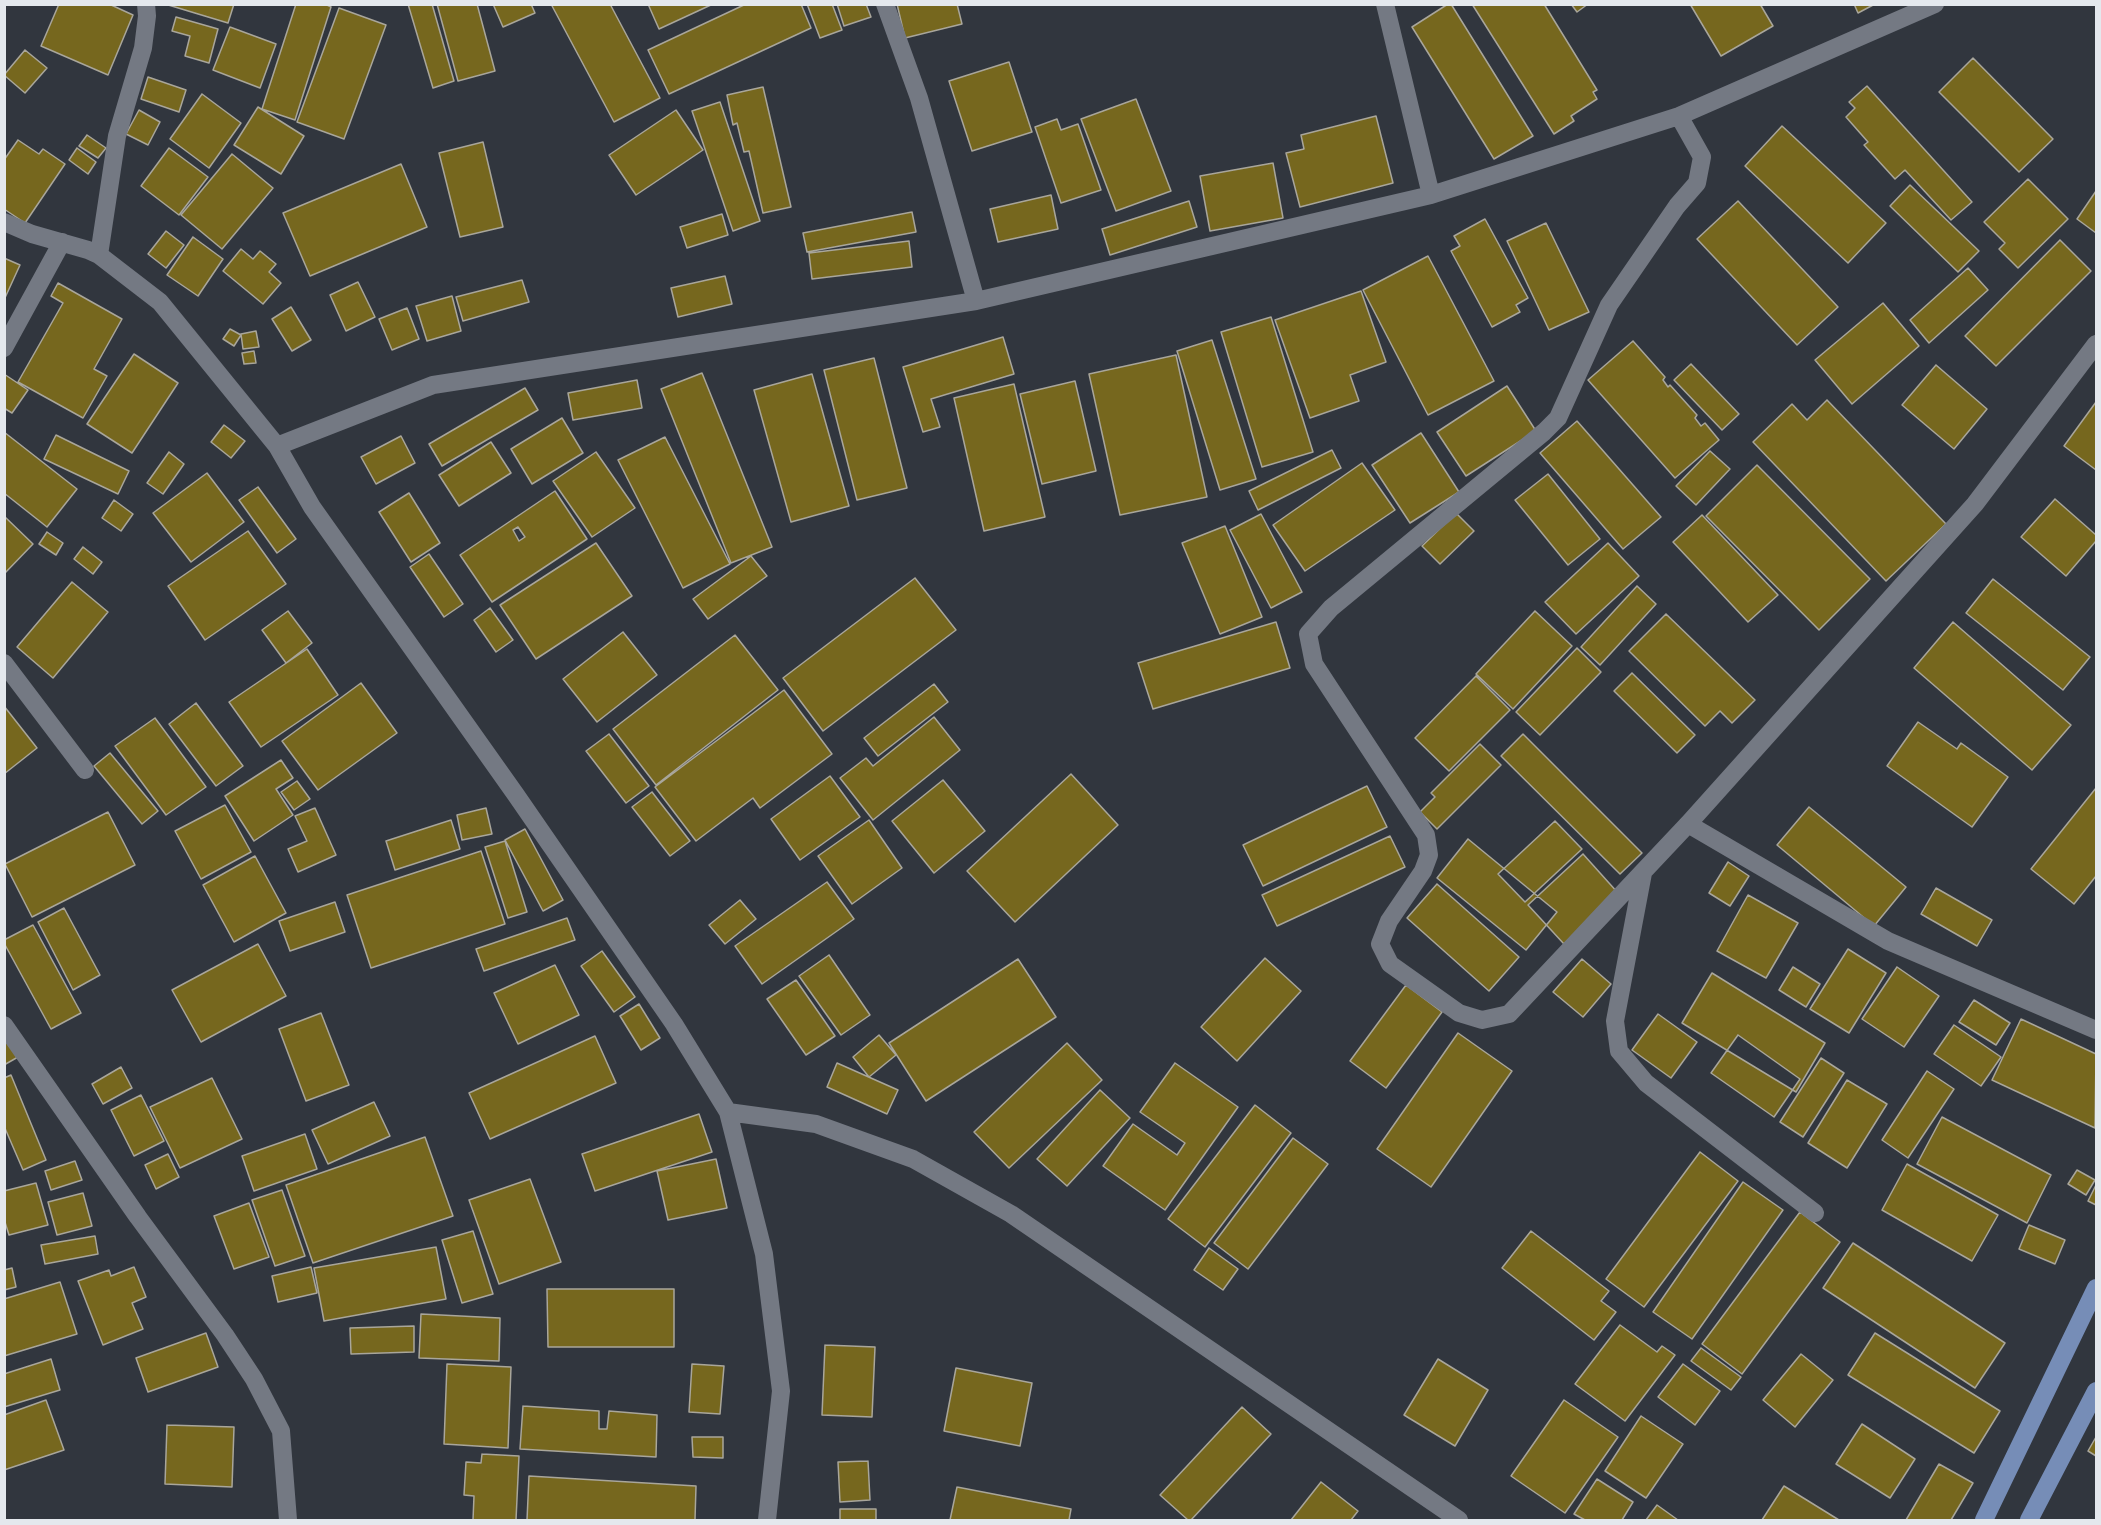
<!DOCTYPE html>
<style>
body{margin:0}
#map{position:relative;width:2101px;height:1525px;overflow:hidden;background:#31363e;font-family:Roboto,sans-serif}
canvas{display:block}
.frame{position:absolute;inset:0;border:6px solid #e4e8ed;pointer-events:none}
</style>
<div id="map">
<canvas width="2101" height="1525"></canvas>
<div class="frame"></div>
</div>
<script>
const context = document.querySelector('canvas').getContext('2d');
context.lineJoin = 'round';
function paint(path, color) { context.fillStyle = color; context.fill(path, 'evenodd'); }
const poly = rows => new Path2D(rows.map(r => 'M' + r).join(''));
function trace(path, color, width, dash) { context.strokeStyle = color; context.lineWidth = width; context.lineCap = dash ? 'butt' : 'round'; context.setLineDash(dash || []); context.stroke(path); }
const building = poly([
 [59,4,109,4,133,15,108,75,41,46,59,4],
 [165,4,234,4,228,23,165,4],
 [296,4,325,4,331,7,295,120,262,109,296,4],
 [408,4,432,4,454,81,433,88,408,4],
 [437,4,477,4,495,71,458,81,437,4],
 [493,4,531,4,535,13,503,27,493,4],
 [551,4,610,4,660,98,614,122,551,4],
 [648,4,713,4,659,29,648,4],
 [746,4,801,4,811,28,669,94,648,50,746,4],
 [807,4,832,4,842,30,820,38,807,4],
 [837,4,866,4,871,17,844,26,837,4],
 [897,4,957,4,962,24,905,38,897,4],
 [1448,4,1451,4,1533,136,1494,159,1412,27,1448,4],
 [1472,4,1544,4,1597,90,1593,92,1597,99,1571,116,1574,121,1554,134,1472,4],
 [1571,4,1588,4,1577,12,1571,4],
 [1690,4,1760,4,1773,26,1721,56,1690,4],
 [1854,4,1875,4,1858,13,1854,4],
 [339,8,386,25,344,139,297,122,339,8],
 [176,17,218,29,209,63,185,56,190,36,172,31,176,17],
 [230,27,276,44,260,88,213,70,230,27],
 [25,50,47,68,25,93,4,75,25,50],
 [1973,58,2053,139,2019,172,1939,92,1973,58],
 [1009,62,1032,132,972,151,949,81,1009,62],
 [148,77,186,90,179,112,141,99,148,77],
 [1867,86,1972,202,1951,220,1905,170,1895,179,1864,145,1868,142,1846,117,1855,108,1849,102,1867,86],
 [763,87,791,207,763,213,749,151,744,152,737,123,733,125,727,95,763,87],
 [202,94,241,123,209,168,170,139,202,94],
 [1136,99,1171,191,1116,211,1081,119,1136,99],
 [720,102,760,221,733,231,692,111,720,102],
 [258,107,304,136,281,174,234,145,258,107],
 [139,110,160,122,148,145,126,134,139,110],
 [676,110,703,150,636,195,609,155,676,110],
 [1376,116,1393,183,1300,207,1286,153,1304,149,1301,135,1376,116],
 [1057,119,1061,130,1078,124,1101,190,1061,203,1035,127,1057,119],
 [1782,126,1886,223,1848,263,1745,166,1782,126],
 [87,135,106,148,98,158,79,146,87,135],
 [18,140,39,154,43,149,65,164,25,223,4,209,4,160,18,140],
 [483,142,503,227,460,237,439,153,483,142],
 [77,148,96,162,88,174,69,160,77,148],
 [169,148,208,177,179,215,141,186,169,148],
 [232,154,273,188,222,249,181,215,232,154],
 [1273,163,1283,218,1210,231,1200,176,1273,163],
 [401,164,427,227,310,276,283,213,401,164],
 [2028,179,2068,219,2018,268,1999,249,2005,243,1984,222,2028,179],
 [1910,185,1979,251,1958,272,1890,206,1910,185],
 [2096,191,2096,233,2077,219,2096,191],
 [1051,195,1058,229,998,242,990,209,1051,195],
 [1189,201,1197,227,1110,255,1102,229,1189,201],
 [1738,201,1838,307,1797,345,1697,239,1738,201],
 [912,212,916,232,807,252,803,233,912,212],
 [722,214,728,235,687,248,680,227,722,214],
 [1485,219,1528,298,1516,305,1520,312,1492,327,1451,251,1460,246,1454,236,1485,219],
 [1546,223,1589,312,1549,330,1507,241,1546,223],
 [166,231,184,245,166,268,148,254,166,231],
 [193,237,223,259,198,296,167,275,193,237],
 [2060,240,2091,271,1996,366,1965,336,2060,240],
 [909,241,912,267,812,279,809,253,909,241],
 [241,249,253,259,260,251,276,264,269,272,281,283,263,304,223,271,241,249],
 [1428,256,1494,381,1428,415,1363,290,1428,256],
 [4,258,20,265,4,300,4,258],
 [1968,268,1988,290,1929,343,1910,320,1968,268],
 [725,276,732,304,678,317,671,288,725,276],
 [522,280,529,302,463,321,456,297,522,280],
 [358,282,375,317,346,331,330,295,358,282],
 [58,283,122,319,94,369,107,376,83,418,18,382,63,303,51,296,58,283],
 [1361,291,1386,362,1350,375,1359,401,1310,418,1275,320,1361,291],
 [452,296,461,331,427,341,416,306,452,296],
 [1883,303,1919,346,1852,404,1815,360,1883,303],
 [291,307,311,340,292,351,272,319,291,307],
 [407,308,419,339,392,350,379,319,407,308],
 [1271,317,1313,452,1262,467,1221,332,1271,317],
 [230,329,241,335,234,346,223,339,230,329],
 [256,331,259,347,243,349,241,334,256,331],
 [1003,337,1014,374,931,399,940,427,923,432,903,367,1003,337],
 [1212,340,1256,479,1220,490,1177,351,1212,340],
 [1633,341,1665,377,1663,380,1668,387,1670,385,1697,415,1695,418,1701,426,1705,423,1719,440,1675,478,1588,380,1633,341],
 [254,351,256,363,244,364,242,353,254,351],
 [134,354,178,383,132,453,87,424,134,354],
 [1176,355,1207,497,1120,515,1089,374,1176,355],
 [874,358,907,488,857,500,824,370,874,358],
 [1691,364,1739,414,1722,430,1674,380,1691,364],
 [1936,365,1987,409,1954,449,1902,405,1936,365],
 [702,373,772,547,731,563,661,389,702,373],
 [4,374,28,390,12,413,4,408,4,374],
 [812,374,849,506,791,522,754,390,812,374],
 [637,380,642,408,573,420,568,393,637,380],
 [1075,381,1096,471,1042,484,1020,394,1075,381],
 [1014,384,1045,517,984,531,954,398,1014,384],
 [1507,386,1536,431,1466,476,1437,432,1507,386],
 [525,388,538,410,442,466,429,444,525,388],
 [1827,400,1946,524,1886,581,1753,442,1792,404,1807,420,1827,400],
 [2096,402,2096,470,2064,446,2096,402],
 [562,418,583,453,532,484,511,449,562,418],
 [1577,421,1661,517,1623,549,1540,453,1577,421],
 [224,425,245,441,231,458,211,442,224,425],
 [4,432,77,489,47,527,4,493,4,432],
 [1421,433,1459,492,1410,523,1372,465,1421,433],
 [56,435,129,471,118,494,44,459,56,435],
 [401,436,415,463,376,484,361,457,401,436],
 [665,437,730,564,683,588,618,460,665,437],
 [491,442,511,473,459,506,439,475,491,442],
 [1332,450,1341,468,1258,510,1249,491,1332,450],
 [1710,451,1730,469,1696,505,1676,486,1710,451],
 [169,452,184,464,163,494,147,483,169,452],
 [596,452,635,508,592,537,553,481,596,452],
 [1362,463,1395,510,1305,571,1273,525,1362,463],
 [1757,465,1870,579,1819,630,1706,516,1757,465],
 [207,473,244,522,191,562,153,513,207,473],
 [1548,474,1600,539,1568,565,1515,500,1548,474],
 [258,487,296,539,277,553,239,500,258,487],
 [555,491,587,539,492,602,460,555,555,491],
 [518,527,525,537,519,541,513,530,518,527],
 [409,493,440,543,411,562,379,512,409,493],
 [2055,499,2096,535,2096,541,2066,576,2021,537,2055,499],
 [114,500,133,514,121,531,102,518,114,500],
 [1456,513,1474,531,1440,564,1422,546,1456,513],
 [1261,514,1302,592,1271,608,1230,530,1261,514],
 [1702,515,1778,595,1748,622,1673,542,1702,515],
 [4,516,33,544,5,573,4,572,4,516],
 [1225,526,1262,617,1220,634,1182,543,1225,526],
 [248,531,286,584,205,640,168,586,248,531],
 [47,532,63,543,56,555,39,544,47,532],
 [596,543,632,596,536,659,500,605,596,543],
 [1608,543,1639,576,1576,634,1545,602,1608,543],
 [83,547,102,562,93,574,74,559,83,547],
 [429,554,463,604,444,617,410,567,429,554],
 [751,556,767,576,708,619,693,599,751,556],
 [915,578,956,630,823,731,783,678,915,578],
 [1993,579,2090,657,2063,690,1966,613,1993,579],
 [72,582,108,612,53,678,17,647,72,582],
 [1637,586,1656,604,1600,665,1581,647,1637,586],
 [490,608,513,640,496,652,474,620,490,608],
 [288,611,312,643,286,663,262,630,288,611],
 [1535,611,1572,646,1513,709,1476,674,1535,611],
 [1666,614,1755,700,1732,723,1720,711,1705,726,1629,651,1666,614],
 [1276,622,1290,668,1153,709,1138,663,1276,622],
 [1953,622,2071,725,2032,770,1914,668,1953,622],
 [623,632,657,675,597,722,563,679,623,632],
 [735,635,778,690,656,785,613,729,735,635],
 [1577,648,1601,672,1540,735,1516,712,1577,648],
 [307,649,338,695,261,747,229,702,307,649],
 [1632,673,1695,735,1677,753,1614,691,1632,673],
 [1476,676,1510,710,1449,771,1415,738,1476,676],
 [361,683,397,733,318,790,282,741,361,683],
 [934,684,948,702,878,756,864,738,934,684],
 [784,690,832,754,760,808,753,798,696,841,655,787,784,690],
 [196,703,243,766,216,786,169,724,196,703],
 [4,706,37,748,4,774,4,706],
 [934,717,960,750,873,820,840,778,866,758,873,766,934,717],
 [155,718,206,787,166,815,115,746,155,718],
 [1918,722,1957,749,1961,743,2008,777,1972,827,1887,766,1918,722],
 [609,734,649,786,626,803,586,751,609,734],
 [1523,734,1642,853,1620,874,1501,756,1523,734],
 [1480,744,1501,765,1437,829,1420,812,1435,797,1431,793,1480,744],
 [110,753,158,811,142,824,94,766,110,753],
 [281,760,293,778,276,789,293,815,254,841,225,796,281,760],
 [1071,774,1118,825,1015,922,967,871,1071,774],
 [830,776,860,817,800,860,771,819,830,776],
 [943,780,985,831,934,873,892,821,943,780],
 [297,781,310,799,294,810,281,792,297,781],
 [1367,786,1387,827,1263,886,1243,845,1367,786],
 [2096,788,2096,876,2074,904,2031,869,2096,788],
 [652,792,690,841,670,856,632,807,652,792],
 [225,805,251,852,201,879,175,831,225,805],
 [1809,807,1906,887,1874,926,1777,845,1809,807],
 [315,808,336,855,298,872,288,849,307,841,295,816,315,808],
 [486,808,492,834,462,840,457,815,486,808],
 [108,812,135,865,32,917,5,864,108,812],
 [451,820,460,849,395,870,386,841,451,820],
 [869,820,902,868,852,904,818,856,869,820],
 [1555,821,1582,849,1525,902,1498,874,1555,821],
 [525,829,563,900,543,911,505,840,525,829],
 [1390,836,1405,867,1277,926,1262,895,1390,836],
 [1468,839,1557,912,1526,950,1437,878,1468,839],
 [505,841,527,912,508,918,485,847,505,841],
 [481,851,505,924,371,968,347,895,481,851],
 [1583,854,1618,893,1564,944,1528,905,1583,854],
 [255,856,286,913,234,942,203,885,255,856],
 [1728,862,1749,876,1730,906,1709,893,1728,862],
 [827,882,854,919,762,984,735,946,827,882],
 [1437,884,1519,957,1489,991,1407,918,1437,884],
 [1936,888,1992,920,1977,946,1921,914,1936,888],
 [1748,895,1798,923,1766,978,1717,951,1748,895],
 [740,900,756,919,725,944,709,925,740,900],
 [335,902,345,932,290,951,279,921,335,902],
 [64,908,100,975,73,990,38,922,64,908],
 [567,918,575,940,484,971,476,949,567,918],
 [33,925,81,1013,51,1029,4,943,4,940,33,925],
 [258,944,286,996,201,1042,172,990,258,944],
 [1848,949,1886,973,1849,1033,1810,1009,1848,949],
 [602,951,635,997,614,1012,581,966,602,951],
 [829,955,870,1015,841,1035,799,976,829,955],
 [1265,958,1301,991,1237,1061,1201,1027,1265,958],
 [1018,959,1056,1017,926,1101,889,1043,1018,959],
 [1582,959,1611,984,1583,1017,1553,992,1582,959],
 [555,965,579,1015,518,1044,494,993,555,965],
 [1793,967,1820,984,1806,1007,1779,990,1793,967],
 [1897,967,1939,996,1904,1047,1862,1019,1897,967],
 [1712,973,1825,1043,1796,1092,1682,1023,1712,973],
 [796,980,835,1036,806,1055,767,999,796,980],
 [1406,985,1442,1012,1386,1088,1350,1061,1406,985],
 [1974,1000,2010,1023,1996,1045,1959,1022,1974,1000],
 [639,1004,660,1038,641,1050,620,1016,639,1004],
 [321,1013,349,1085,306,1101,279,1029,321,1013],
 [1658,1014,1697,1042,1671,1078,1632,1050,1658,1014],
 [2021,1019,2096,1054,2095,1128,1992,1080,2021,1019],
 [1954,1025,2001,1057,1981,1086,1934,1054,1954,1025],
 [1458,1033,1512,1071,1431,1187,1377,1149,1458,1033],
 [879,1035,896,1055,869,1077,853,1057,879,1035],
 [1738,1035,1800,1079,1774,1117,1711,1073,1738,1035],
 [595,1036,616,1083,490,1139,469,1093,595,1036],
 [4,1039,18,1057,4,1065,4,1039],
 [1067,1043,1102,1080,1009,1168,974,1132,1067,1043],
 [1821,1058,1844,1073,1803,1137,1780,1122,1821,1058],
 [837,1063,898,1090,887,1114,827,1087,837,1063],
 [1175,1063,1238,1107,1165,1210,1103,1166,1133,1124,1177,1155,1185,1143,1140,1112,1175,1063],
 [121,1067,132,1088,103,1104,92,1084,121,1067],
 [1927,1071,1954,1089,1908,1158,1882,1140,1927,1071],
 [11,1075,46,1160,23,1170,4,1126,4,1078,11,1075],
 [212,1078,242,1139,180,1168,150,1107,212,1078],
 [1847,1080,1887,1104,1847,1168,1808,1143,1847,1080],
 [1100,1090,1130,1118,1067,1186,1037,1159,1100,1090],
 [141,1095,164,1141,134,1156,111,1110,141,1095],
 [374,1102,390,1136,328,1164,312,1130,374,1102],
 [1255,1105,1291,1133,1205,1247,1168,1219,1255,1105],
 [699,1114,712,1152,595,1191,582,1154,699,1114],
 [1942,1117,2051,1175,2027,1223,1917,1164,1942,1117],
 [305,1134,317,1169,254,1191,242,1156,305,1134],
 [425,1137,453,1216,313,1263,286,1185,425,1137],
 [1293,1138,1328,1164,1248,1269,1214,1243,1293,1138],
 [1700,1152,1738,1181,1644,1307,1606,1279,1700,1152],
 [168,1154,179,1177,156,1189,145,1165,168,1154],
 [716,1159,727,1208,668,1220,657,1171,716,1159],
 [75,1161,82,1180,51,1190,45,1171,75,1161],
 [1907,1164,1998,1215,1972,1261,1882,1210,1907,1164],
 [2077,1170,2095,1180,2086,1195,2068,1184,2077,1170],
 [530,1179,561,1262,499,1284,469,1200,530,1179],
 [1743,1182,1783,1210,1692,1339,1653,1312,1743,1182],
 [36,1183,48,1225,9,1235,4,1219,4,1191,36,1183],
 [2096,1185,2096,1205,2088,1201,2096,1185],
 [282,1190,305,1256,275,1266,252,1200,282,1190],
 [83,1193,92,1226,57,1235,48,1202,83,1193],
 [249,1203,269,1257,234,1269,214,1216,249,1203],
 [1800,1212,1840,1242,1742,1374,1702,1344,1800,1212],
 [2029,1225,2065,1240,2055,1264,2019,1249,2029,1225],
 [473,1231,493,1294,462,1303,442,1240,473,1231],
 [1531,1231,1609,1291,1601,1301,1616,1312,1594,1340,1502,1268,1531,1231],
 [95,1236,98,1254,45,1264,41,1245,95,1236],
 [1853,1243,2005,1343,1975,1388,1823,1288,1853,1243],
 [436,1247,446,1299,324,1321,314,1268,436,1247],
 [1209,1248,1238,1269,1223,1290,1194,1270,1209,1248],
 [134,1267,146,1297,132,1303,143,1329,103,1345,78,1281,109,1270,111,1276,134,1267],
 [311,1267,317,1293,278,1302,272,1276,311,1267],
 [12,1268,16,1287,4,1290,4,1270,12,1268],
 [60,1282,77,1334,4,1356,4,1299,60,1282],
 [547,1289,674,1289,674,1347,548,1347,547,1289],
 [421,1314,500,1318,499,1361,419,1358,421,1314],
 [1620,1325,1657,1352,1662,1346,1675,1355,1625,1421,1575,1384,1620,1325],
 [414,1326,414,1352,351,1354,350,1328,414,1326],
 [206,1333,218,1367,148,1392,136,1358,206,1333],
 [1875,1333,2000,1411,1974,1453,1848,1375,1875,1333],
 [825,1345,875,1347,872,1417,822,1415,825,1345],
 [1701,1348,1741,1377,1731,1390,1691,1361,1701,1348],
 [1801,1354,1833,1380,1795,1427,1763,1400,1801,1354],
 [51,1359,60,1390,4,1407,4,1374,51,1359],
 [1438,1359,1488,1390,1455,1446,1404,1415,1438,1359],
 [447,1364,511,1367,508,1448,444,1444,447,1364],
 [692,1364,724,1366,720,1414,689,1412,692,1364],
 [1683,1364,1720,1391,1695,1425,1658,1397,1683,1364],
 [956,1368,1032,1383,1020,1446,944,1431,956,1368],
 [46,1400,64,1450,4,1470,4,1415,46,1400],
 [1564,1400,1618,1437,1565,1513,1511,1476,1564,1400],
 [523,1406,599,1411,599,1429,607,1429,609,1411,657,1415,656,1457,520,1449,523,1406],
 [1242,1407,1271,1434,1191,1520,1188,1520,1160,1495,1242,1407],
 [1641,1416,1683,1444,1646,1498,1605,1471,1641,1416],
 [1862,1424,1915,1459,1890,1498,1836,1464,1862,1424],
 [167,1425,234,1427,232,1487,165,1484,167,1425],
 [692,1437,723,1437,723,1458,693,1457,692,1437],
 [2096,1437,2096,1456,2088,1451,2096,1437],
 [482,1454,519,1456,516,1520,473,1520,474,1496,464,1495,466,1462,481,1463,482,1454],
 [868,1461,870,1500,840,1502,838,1462,868,1461],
 [1939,1464,1973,1483,1951,1520,1906,1520,1939,1464],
 [529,1476,696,1486,695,1520,527,1520,529,1476],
 [1597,1479,1633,1502,1622,1520,1585,1520,1574,1514,1597,1479],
 [1321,1482,1358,1511,1351,1520,1291,1520,1321,1482],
 [1784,1486,1839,1520,1762,1520,1784,1486],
 [957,1487,1071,1509,1069,1520,950,1520,957,1487],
 [1657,1505,1678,1520,1646,1520,1657,1505],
 [840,1509,876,1509,876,1520,840,1520,840,1509]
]);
const minor = poly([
 [146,4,147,16,143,48,117,136,99,255,160,302,277,446,312,507,516,795,674,1024,728,1112,764,1254,781,1391,767,1520],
 [885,4,919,98,976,301],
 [1385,4,1431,195],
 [1679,116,1702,157,1697,183,1677,206,1609,305,1558,418,1544,432,1331,608,1308,634,1314,664,1426,835,1429,855,1423,871,1389,921,1380,944,1390,964,1459,1013,1482,1020,1509,1014,1688,824,1975,504,2096,344],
 [4,222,32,234,88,250,99,255],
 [4,348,62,242],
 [277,446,433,385,976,301,1431,195,1679,116,1935,4],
 [4,663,85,770],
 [1688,824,1888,941,2096,1030],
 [1643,873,1615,1021,1619,1051,1646,1083,1815,1213],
 [4,1025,138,1217,225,1335,254,1379,281,1431,288,1520],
 [728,1112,816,1124,913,1159,1011,1214,1459,1520]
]);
const major = poly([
 [1984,1520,2096,1288],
 [2029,1520,2096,1391]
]);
paint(building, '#76671e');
trace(building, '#a9a69b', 1.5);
trace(minor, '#747983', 18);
trace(major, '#768db7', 18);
</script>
